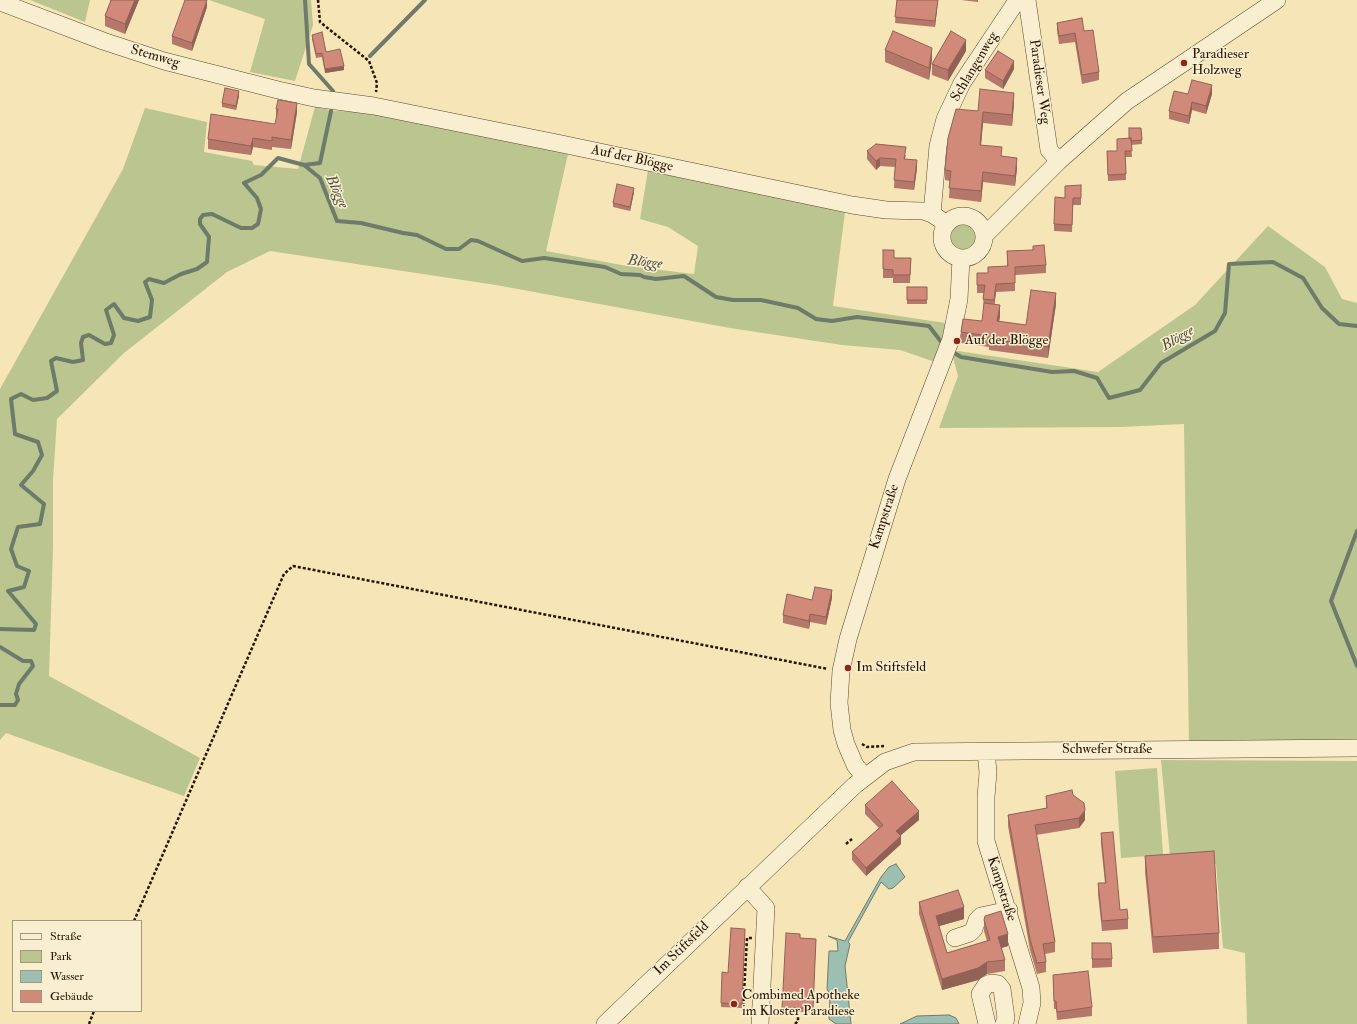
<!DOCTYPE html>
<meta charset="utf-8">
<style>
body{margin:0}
#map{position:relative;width:1357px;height:1024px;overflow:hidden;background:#f6e5b6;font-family:"IM FELL Double Pica",serif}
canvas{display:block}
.legend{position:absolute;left:12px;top:920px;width:130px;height:92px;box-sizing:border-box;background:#f9eed0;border:1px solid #a5977d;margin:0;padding:5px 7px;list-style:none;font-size:12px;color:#271401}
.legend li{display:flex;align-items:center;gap:8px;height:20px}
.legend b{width:20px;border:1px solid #a5977d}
</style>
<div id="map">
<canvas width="1357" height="1024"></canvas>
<ul class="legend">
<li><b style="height:5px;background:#f9eed0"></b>Straße</li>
<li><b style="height:11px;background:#bbc58f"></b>Park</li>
<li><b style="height:11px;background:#9dbfb1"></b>Wasser</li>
<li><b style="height:11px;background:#d18a7a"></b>Gebäude</li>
</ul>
</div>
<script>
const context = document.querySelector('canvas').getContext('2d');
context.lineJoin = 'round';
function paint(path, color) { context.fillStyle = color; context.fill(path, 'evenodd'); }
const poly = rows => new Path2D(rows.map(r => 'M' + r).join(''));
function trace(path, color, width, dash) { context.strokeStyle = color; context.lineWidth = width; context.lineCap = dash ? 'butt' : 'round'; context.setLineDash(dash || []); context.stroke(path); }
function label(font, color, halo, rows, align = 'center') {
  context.font = font + ' "IM FELL Double Pica",serif'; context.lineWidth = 3; context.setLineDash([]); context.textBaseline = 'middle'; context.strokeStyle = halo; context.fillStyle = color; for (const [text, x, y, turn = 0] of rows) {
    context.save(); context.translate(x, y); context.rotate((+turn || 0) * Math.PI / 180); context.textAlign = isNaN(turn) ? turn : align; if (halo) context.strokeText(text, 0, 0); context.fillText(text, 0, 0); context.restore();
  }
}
const green = poly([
 [30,0,90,0,85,22],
 [209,0,311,0,313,25,295,81,250,72,265,19],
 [315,107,335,111,373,112,568,154,546,251,627,266,694,274,698,246,668,227,640,219,648,170,845,212,833,306,952,324,938,363,900,350,842,345,730,328,496,285,270,251,227,272,124,353,57,419,53,480,53,547,49,676,200,758,184,796,6,733,0,740,0,389,123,169,145,108,207,122,204,152,252,161,254,165,298,169],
 '951 237a12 12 0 1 1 24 0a12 12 0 1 1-24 0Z',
 [1268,226,1325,267,1342,299,1357,303,1357,743,1189,746,1184,424,1120,427,939,428,958,376,951,350,1098,372,1195,305],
 [1161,760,1357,761,1357,1024,1247,1024,1245,953,1223,948,1216,864,1171,867],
 [1157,768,1163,855,1121,858,1115,771]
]);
const water = poly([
 [896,864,905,877,893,888,889,889,881,882,848,942,850,944,845,966,851,1024,836,1024,829,1019,830,995,827,989,829,951,838,951,837,940,828,936,845,941,881,877,889,867,896,864],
 [949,1015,956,1018,959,1024,900,1024,917,1016,949,1015]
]);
const stream = poly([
 [305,0,309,64,333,91],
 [370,56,425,0],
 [304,165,320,163,331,111],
 [956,354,961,357,1052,372,1074,371,1097,378,1109,398,1140,390,1161,363,1215,331,1225,313,1229,264,1273,262,1303,278,1322,308,1339,324,1357,326],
 [1357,531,1331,601,1357,666],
 [0,629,34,630,36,624,8,591,24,587,29,571,17,566,11,549,18,527,40,524,44,504,21,485,33,471,42,455,38,442,15,434,11,399,21,394,33,400,47,398,57,391,51,361,56,358,73,362,83,360,81,343,83,337,89,335,105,344,111,343,114,335,106,310,114,304,124,318,138,321,150,317,152,300,145,282,149,279,164,283,181,274,197,269,207,262,209,237,200,224,200,219,203,215,212,214,241,228,252,228,258,224,261,209,257,198,244,183,261,175,278,158,304,165,320,178,337,221,361,223,403,233,417,235,446,249,459,249,471,240,478,241,522,261,544,258,605,267,621,274,640,275,644,277,656,279,684,276,716,297,733,300,761,300,798,308,816,319,832,321,857,317,929,326,942,343],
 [0,647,23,661,31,661,33,666,19,684,16,694,18,700,15,705,0,705]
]);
const path = poly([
 [318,0,320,22,369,61,377,83,376,92],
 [862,744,867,747,884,746],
 [846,844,852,839],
 [134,921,284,574,293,566,828,669],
 [743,1011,747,938,752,938],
 [89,1024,94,1011],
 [795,1024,798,1021,798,1014]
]);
const minor = poly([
 [1027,0,1049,150,1059,161],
 [0,2,103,41,164,61,278,90,314,98,374,106,557,143,852,205,886,210,923,211,932,214,947,224],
 [932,214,938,146,945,119,962,83,1014,5,1022,0],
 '942 237a21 21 0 1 1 42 0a21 21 0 1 1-42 0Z',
 [984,236,1059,161,1127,101,1277,0],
 [986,752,988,772,986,797,986,841,1031,988,1032,1003,1027,1024],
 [864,776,855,765,846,744,842,730,839,703,841,671,848,639,897,479,951,339,959,299,961,258],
 [747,887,766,908,760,1024],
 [955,938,970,933,974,929,977,920,981,916,1009,910],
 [605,1024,855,785,885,762,914,752,1357,748],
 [987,1024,980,994,986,985,991,983,998,984,1002,989,1006,1018,1004,1024]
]);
const wall = poly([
 [111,0,139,0,125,34,105,26,105,16],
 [897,0,938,0,935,27,895,23],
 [961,0,978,0,978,2],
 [207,7,192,51,172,44,172,36],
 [1057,23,1084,31,1099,72,1099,80,1082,84,1075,42,1059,44,1057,31],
 [312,35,326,52,344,70,325,73,322,57,316,58,312,39],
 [885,50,932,59,929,80,885,62],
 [966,51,948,81,932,75,932,64],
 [1014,69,1003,89,985,78,985,70],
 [1188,94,1212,94,1206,114,1192,110,1189,124,1169,119,1169,111],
 [239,96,236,110,222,107,222,103],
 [1014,103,1012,126,983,123,981,145,1002,156,1017,168,1015,186,983,182,981,202,949,198,950,181,945,180,945,170,978,111],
 [276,109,297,112,291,149,272,147,272,150,253,147,251,155,208,149,208,139,275,124,276,119],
 [1141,128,1142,144,1131,145,1132,157,1125,157,1126,180,1108,181,1107,151,1117,151,1117,139,1129,139],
 [867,151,906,155,905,159,917,168,914,190,894,188,895,167,880,166,876,170,867,159],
 [1081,185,1081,205,1073,205,1072,232,1054,231,1054,224],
 [634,192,630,211,613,207,613,203],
 [883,250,894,258,911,258,910,283,893,283,893,278,883,278],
 [1007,251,1046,265,1046,273,1015,275,1015,291,996,292,994,305,1000,316,999,322,1026,325,1056,304,1048,358,989,350,989,347,961,343,961,332,982,321,984,307,983,299,984,293,977,293,977,273,988,273,1007,266],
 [907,287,927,287,927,304,907,304],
 [832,598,826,625,810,622,809,629,783,623,783,615,812,600],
 [1073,795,1085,820,1079,828,1036,835,1055,942,1055,952,1045,954,1046,962,1046,972,1037,974,1030,950,1008,826,1008,815,1046,809,1046,796],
 [865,805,919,820,900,836,901,844,866,876,852,860,852,852,879,828,865,814],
 [1101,833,1120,910,1128,919,1128,929,1102,931,1098,894,1098,883,1105,883,1101,844],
 [1145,856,1219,933,1219,949,1153,953,1145,872],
 [919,902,964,919,939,926,947,953,987,941,984,931,984,920,1008,946,1001,948,1005,960,1005,971,987,974,978,980,942,990,919,914],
 [745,929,742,1008,721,1007,721,1003,728,973],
 [800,938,816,939,813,1012,782,1012,782,1008],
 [1092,943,1112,959,1112,967,1092,968],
 [1053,975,1092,1007,1092,1016,1057,1020,1056,1009,1054,1009]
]);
const shadedWall = poly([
 [135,0,139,0,125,34,125,24],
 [207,0,207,7,192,51,192,43],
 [938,0,935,27,935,21],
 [966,40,966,51,948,81,948,70],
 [932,48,932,59,929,80,929,68],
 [1014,61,1014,69,1003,89,1003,81],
 [344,66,344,70,325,73,325,69],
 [1212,85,1212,94,1206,114,1206,106],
 [239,91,239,96,236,110,236,106],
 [1014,93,1014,103,1012,126,1012,115],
 [1192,102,1192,110,1189,124,1189,116],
 [297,103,297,112,291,149,291,140],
 [983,112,983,123,980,155,980,145],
 [253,138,253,147,251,155,251,146],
 [880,158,880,166,876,170,876,161],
 [1017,158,1017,168,1015,186,1015,176],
 [917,160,917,168,914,190,914,182],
 [983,172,983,182,981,202,981,191],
 [634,188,634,192,630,211,630,207],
 [996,284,996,292,994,308,994,300],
 [1056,293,1056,304,1048,358,1048,347],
 [1000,305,1000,316,997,332,997,321],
 [832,590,832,598,826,625,826,617],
 [810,614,810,622,809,629,809,621],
 [1085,810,1085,820,1079,828,1079,818],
 [919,811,919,820,896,839,896,831],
 [901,836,901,844,866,876,866,868],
 [964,907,964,919,936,927,936,916],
 [1008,934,1008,946,998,949,998,937],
 [987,962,987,974,978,980,942,990,942,979]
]);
const building = poly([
 [111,0,135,0,125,24,105,16,111,0],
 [185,0,207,0,192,43,172,36,185,0],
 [897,0,938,0,935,21,895,17,897,0],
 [1082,18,1084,31,1093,30,1099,72,1082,75,1075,33,1059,36,1057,23,1082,18],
 [893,31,932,48,929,68,885,50,893,31],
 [951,31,966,40,948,70,932,64,951,31],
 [322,32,326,52,340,49,344,66,325,69,322,53,316,54,312,35,322,32],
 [998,51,1014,61,1003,81,985,70,998,51],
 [1192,80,1212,85,1206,106,1192,102,1189,116,1169,111,1174,91,1188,94,1192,80],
 [225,88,239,91,236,106,222,103,225,88],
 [980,89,1014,93,1012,115,983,112,980,145,1002,147,1001,156,1017,158,1015,176,983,172,981,191,949,188,951,171,945,170,948,138,956,109,978,111,980,89],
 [278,100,297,103,291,140,272,137,272,141,253,138,251,146,208,139,211,114,275,124,278,109,276,109,278,100],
 [1129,128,1141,128,1142,140,1131,141,1131,138,1129,139,1129,128],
 [1131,138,1132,151,1125,151,1126,174,1108,175,1107,151,1117,151,1117,139,1131,138],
 [876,144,906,147,904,159,917,160,914,182,894,180,896,159,880,158,876,161,867,151,876,144],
 [617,184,634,188,630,207,613,203,617,184],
 [1081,185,1081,198,1073,198,1072,225,1054,224,1055,197,1065,198,1065,186,1081,185],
 [1044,245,1046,265,1015,267,1015,283,996,284,994,300,983,299,985,285,977,285,977,273,988,273,988,267,1008,266,1007,251,1033,250,1033,246,1044,245],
 [883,250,894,250,894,258,911,258,910,275,893,275,893,270,883,269,883,250],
 [907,287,927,287,927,300,907,300,907,287],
 [1031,290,1056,293,1048,347,989,339,989,336,961,332,963,319,982,321,984,303,1000,305,997,321,1026,325,1031,290],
 [815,587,832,590,826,617,810,614,809,621,783,615,787,594,812,600,815,587],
 [892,781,919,811,896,831,901,836,866,868,852,852,883,825,865,805,892,781],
 [1072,790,1073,795,1084,803,1085,810,1079,818,1035,825,1055,942,1043,944,1046,962,1037,963,1030,939,1008,815,1047,808,1046,796,1072,790],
 [1113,832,1120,910,1127,909,1128,919,1102,921,1098,883,1106,883,1101,833,1113,832],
 [1214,851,1219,933,1153,937,1145,856,1214,851],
 [958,890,964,907,936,916,947,953,990,940,984,920,985,916,1001,911,1008,934,998,937,1005,960,987,962,978,968,942,979,919,902,958,890],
 [731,928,745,929,742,1004,721,1003,722,972,728,973,731,928],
 [786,933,800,934,800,938,816,939,813,1008,782,1008,786,933],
 [1092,943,1111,943,1112,959,1092,959,1092,943],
 [1088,971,1092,1007,1057,1012,1056,1001,1054,1001,1053,975,1088,971]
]);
const markers = [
 [1184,63,4,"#8f2418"],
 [957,341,4,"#8f2418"],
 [848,668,4,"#8f2418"],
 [734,1004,4,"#8f2418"]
];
const poiNames = [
 ["Paradieser",1192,55],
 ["Holzweg",1192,71],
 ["Auf der Blögge",965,341],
 ["Im Stiftsfeld",856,668],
 ["Combimed Apotheke",742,996],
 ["im Kloster Paradiese",742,1012]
];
const streetNames = [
 ["Stemweg",155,57,16],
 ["Schlangenweg",975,67,-59],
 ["Paradieser Weg",1039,82,82],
 ["Auf der Blögge",632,159,12],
 ["Kampstraße",885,517,-72],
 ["Schwefer Straße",1107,750],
 ["Kampstraße",1001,889,72],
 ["Im Stiftsfeld",682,949,-44]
];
const waterNames = [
 ["Blögge",336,192,65],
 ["Blögge",645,263,6],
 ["Blögge",1178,339,-31]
];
paint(green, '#bbc58f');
paint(water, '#9dbfb1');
trace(water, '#6e7b6b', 1);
trace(stream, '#6e7b6b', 4);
trace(minor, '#5b482e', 18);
trace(path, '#271401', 2.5, [3, 2]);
trace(minor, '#f9eed0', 17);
paint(wall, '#b47769');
paint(shadedWall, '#926155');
paint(building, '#d18a7a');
trace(building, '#926155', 1);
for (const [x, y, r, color] of markers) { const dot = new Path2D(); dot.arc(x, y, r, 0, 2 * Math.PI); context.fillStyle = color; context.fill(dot); trace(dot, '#f9eed0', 1.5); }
label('14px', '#271401', '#f9eed0', poiNames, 'left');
label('14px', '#271401', '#f9eed0', streetNames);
label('italic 15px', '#50503f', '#f9eed0', waterNames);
</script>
